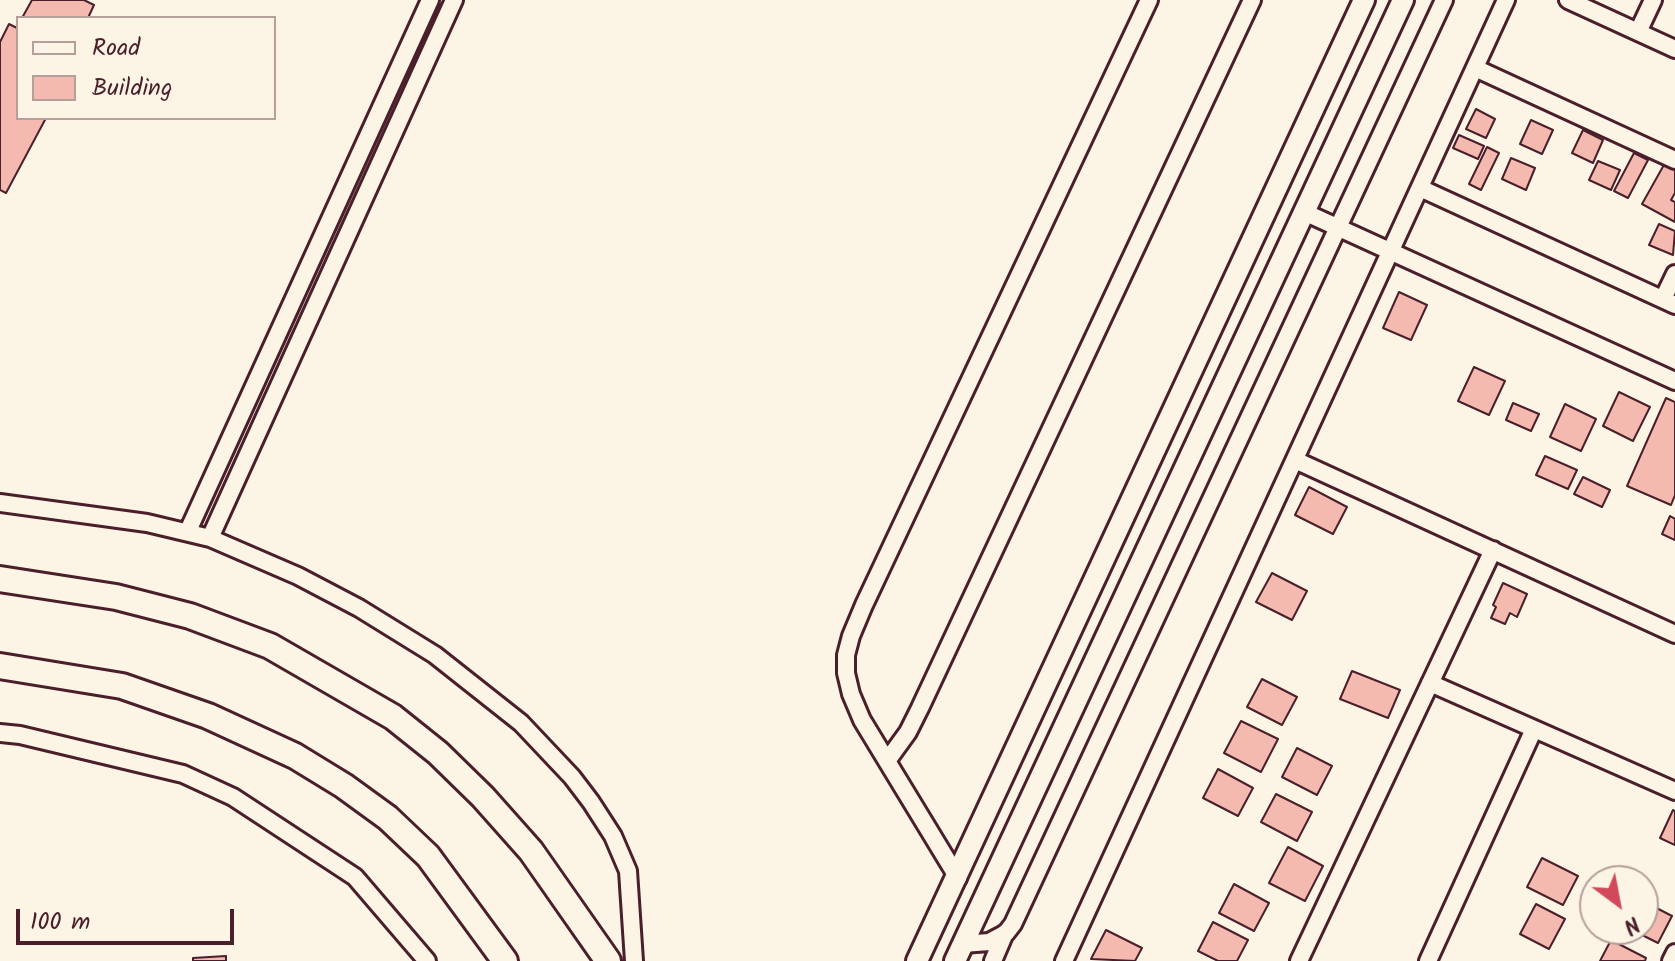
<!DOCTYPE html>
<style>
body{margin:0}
#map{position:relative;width:1675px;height:961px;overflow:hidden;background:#fcf5e5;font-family:Kalam,sans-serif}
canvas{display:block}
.legend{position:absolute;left:16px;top:16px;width:260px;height:104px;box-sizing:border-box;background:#fcf5e5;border:2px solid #b59f9b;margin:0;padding:10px 14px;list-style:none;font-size:24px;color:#4a1f2b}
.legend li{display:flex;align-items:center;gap:16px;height:40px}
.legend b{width:40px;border:2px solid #b59f9b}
.north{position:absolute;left:1579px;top:865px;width:80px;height:80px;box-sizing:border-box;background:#fcf5e5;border:2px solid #b59f9b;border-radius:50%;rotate:148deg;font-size:22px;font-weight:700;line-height:32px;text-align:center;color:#4a1f2b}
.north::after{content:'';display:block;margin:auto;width:28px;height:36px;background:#d1495b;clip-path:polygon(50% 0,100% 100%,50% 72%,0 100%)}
.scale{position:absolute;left:16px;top:909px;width:218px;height:36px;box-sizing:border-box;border:4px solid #4a1f2b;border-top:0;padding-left:10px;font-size:24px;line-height:28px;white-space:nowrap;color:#4a1f2b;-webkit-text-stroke:6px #fcf5e5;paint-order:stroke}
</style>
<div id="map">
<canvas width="1675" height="961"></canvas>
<ul class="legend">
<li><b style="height:10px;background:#fcf5e5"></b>Road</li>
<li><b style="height:22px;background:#f4baaf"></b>Building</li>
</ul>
<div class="north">N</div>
<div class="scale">100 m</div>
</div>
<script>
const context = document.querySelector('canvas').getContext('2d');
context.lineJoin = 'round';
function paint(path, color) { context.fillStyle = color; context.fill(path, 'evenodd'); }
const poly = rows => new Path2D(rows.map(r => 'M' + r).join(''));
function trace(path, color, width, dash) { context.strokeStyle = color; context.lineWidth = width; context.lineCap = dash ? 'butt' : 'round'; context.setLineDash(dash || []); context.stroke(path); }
const building = poly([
 [32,0,84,0,94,5,88,18,22,18,32,0],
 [9,24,17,28,18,25,18,118,46,118,6,193,0,190,0,42,9,24],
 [1476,109,1495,119,1486,138,1466,129,1476,109],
 [1531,120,1553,130,1542,154,1520,144,1531,120],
 [1583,130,1603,140,1593,163,1572,153,1583,130],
 [1459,135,1484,146,1478,159,1453,148,1459,135],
 [1487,147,1499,153,1481,190,1469,184,1487,147],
 [1634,153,1648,160,1628,198,1614,191,1634,153],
 [1511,158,1535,168,1526,190,1502,179,1511,158],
 [1598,161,1620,170,1611,190,1589,180,1598,161],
 [1665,163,1675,168,1675,193,1671,200,1675,202,1675,222,1642,204,1665,163],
 [1659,224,1675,231,1673,255,1649,245,1659,224],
 [1399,292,1427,305,1411,340,1383,328,1399,292],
 [1474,367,1505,381,1489,415,1458,401,1474,367],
 [1619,392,1650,407,1633,441,1603,426,1619,392],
 [1666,398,1675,402,1675,495,1671,505,1627,486,1666,398],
 [1513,403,1539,414,1531,431,1506,420,1513,403],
 [1565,404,1596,419,1581,451,1550,437,1565,404],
 [1545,456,1577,470,1568,489,1536,475,1545,456],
 [1583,477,1610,490,1602,507,1574,494,1583,477],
 [1309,487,1347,507,1333,534,1295,515,1309,487],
 [1670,516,1675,519,1675,540,1662,534,1670,516],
 [1272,573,1307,591,1292,620,1256,602,1272,573],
 [1503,583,1527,594,1517,617,1510,613,1505,624,1491,618,1496,607,1493,605,1503,583],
 [1352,671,1400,690,1388,718,1340,699,1352,671],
 [1262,679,1297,697,1282,725,1247,707,1262,679],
 [1241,721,1278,739,1261,772,1224,753,1241,721],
 [1297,748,1332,766,1317,795,1282,777,1297,748],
 [1218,769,1253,788,1238,816,1203,798,1218,769],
 [1276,794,1312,812,1297,841,1261,822,1276,794],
 [1673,810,1675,811,1675,845,1660,838,1673,810],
 [1288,847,1323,866,1305,901,1269,883,1288,847],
 [1542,858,1578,876,1563,905,1527,887,1542,858],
 [1234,884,1269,903,1254,931,1219,913,1234,884],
 [1643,901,1672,916,1658,943,1630,929,1643,929,1643,901],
 [1536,904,1565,919,1549,949,1520,934,1536,904],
 [1213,922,1248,940,1237,961,1218,961,1198,951,1213,922],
 [1106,930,1142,948,1135,961,1091,959,1106,930],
 [1611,940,1646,958,1645,961,1600,961,1611,940],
 [226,956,226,961,193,961,193,958,226,956]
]);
const minor = poly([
 [1568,0,1675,49],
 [1638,32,1653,0],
 [1475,68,1675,160],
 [1420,188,1675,305],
 [1304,212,1675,381],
 [1663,299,1675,274],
 [1295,460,1675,634],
 [0,503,147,523,210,538,298,576,359,608,435,655,521,723,572,777,591,802,613,836,628,871,634,961],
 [188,531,430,0],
 [210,538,454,0],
 [1430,683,1675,791],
 [0,733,20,735,183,774,233,797,355,877,427,961],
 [887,761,908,732,920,708,1252,0],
 [958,878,862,720,851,694,846,673,846,655,851,636,864,605,1149,0],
 [963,944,989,942,1006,933,1013,924,1444,0],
 [993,961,1005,933],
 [1064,961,1506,0],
 [1299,961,1493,550],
 [1428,961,1534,729],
 [1671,961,1675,953]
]);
const tertiary = poly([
 [917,961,1364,0],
 [955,961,1403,0]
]);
const secondary = poly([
 [0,579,116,597,190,616,270,646,393,717,438,753,483,797,531,851,608,961],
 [0,666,122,686,208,716,295,756,344,786,388,818,428,856,505,961]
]);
paint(building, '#f4baaf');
trace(building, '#4a1f2b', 2);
trace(minor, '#4a1f2b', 22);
trace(tertiary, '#4a1f2b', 26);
trace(secondary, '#4a1f2b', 30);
trace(minor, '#fcf5e5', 16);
trace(tertiary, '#fcf5e5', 20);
trace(secondary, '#fcf5e5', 24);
</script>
